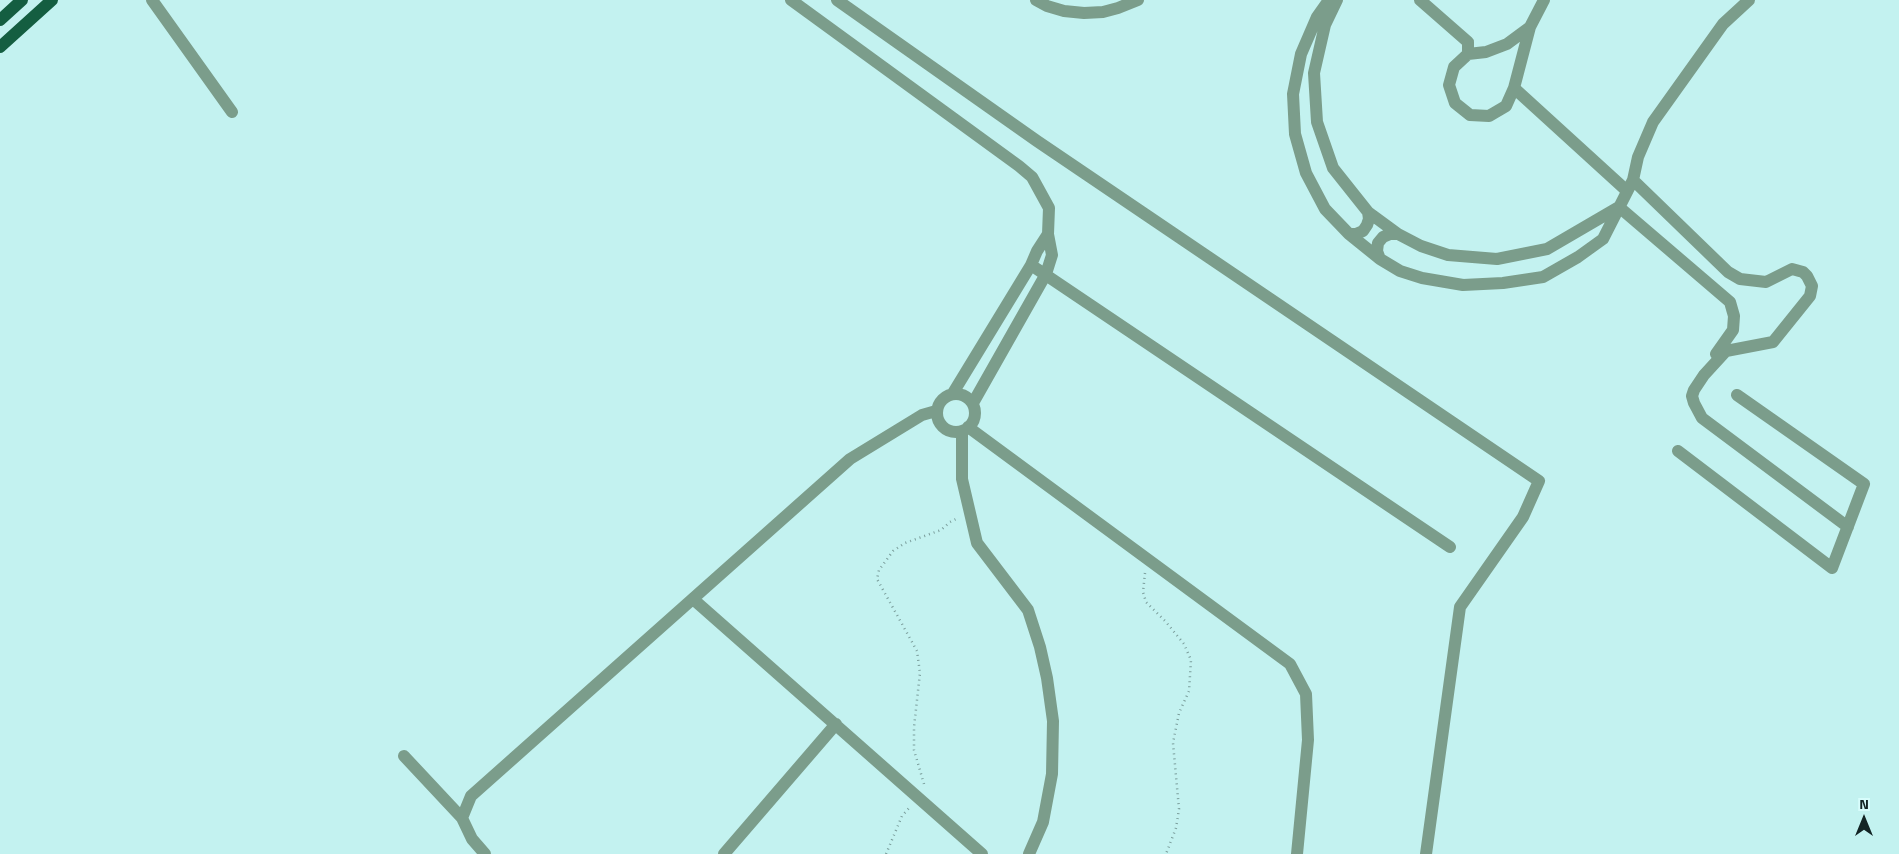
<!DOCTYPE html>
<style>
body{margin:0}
#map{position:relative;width:1899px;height:854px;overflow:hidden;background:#c3f2f0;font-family:"Titillium Web",sans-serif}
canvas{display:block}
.north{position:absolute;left:1839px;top:794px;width:50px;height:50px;-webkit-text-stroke:4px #d8fdfc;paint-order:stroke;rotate:0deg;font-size:14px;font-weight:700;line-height:20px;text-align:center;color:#132525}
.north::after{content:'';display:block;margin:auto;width:18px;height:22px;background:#132525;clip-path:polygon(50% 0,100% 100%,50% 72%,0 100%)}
</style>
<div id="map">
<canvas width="1899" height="854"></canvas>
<div class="north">N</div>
</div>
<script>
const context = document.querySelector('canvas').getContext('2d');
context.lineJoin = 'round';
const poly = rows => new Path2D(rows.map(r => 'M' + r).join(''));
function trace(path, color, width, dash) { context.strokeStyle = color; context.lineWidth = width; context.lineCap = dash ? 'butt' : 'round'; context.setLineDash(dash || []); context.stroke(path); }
const path = poly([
 [1145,573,1143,592,1146,602,1166,622,1184,644,1191,660,1189,691,1179,713,1173,743,1179,809,1176,828,1166,854],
 [924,784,914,750,914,727,920,673,917,651,877,579,879,570,893,551,905,543,941,530,950,522,958,518],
 [886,854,902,816,910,807]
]);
const minor = poly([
 [152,0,232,112],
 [791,0,1019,166,1032,177,1049,208,1048,234,1052,255,1046,274,973,403],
 [837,0,1037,141,1539,481,1523,517,1460,607,1426,854],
 [1036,0,1047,6,1064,11,1084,13,1103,12,1118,8,1138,0],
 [1329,0,1317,17,1301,54,1293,94,1295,134,1306,173,1325,209,1349,234,1380,259,1400,271,1422,278,1463,285,1503,283,1543,277,1578,257,1603,239,1633,180,1638,157,1653,122,1723,24,1749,0],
 [1337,0,1325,25,1314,73,1317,122,1333,168,1368,212,1398,234,1421,246,1448,255,1497,259,1547,249,1619,207],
 [1420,0,1468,42,1468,54],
 [1530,27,1507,44,1486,52,1468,54,1454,67,1449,85,1455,103,1470,115,1489,116,1506,106,1514,88,1530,27,1544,0],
 [1514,88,1627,191],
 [1633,180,1728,272,1740,279,1766,282,1792,269,1803,272,1807,276,1812,286,1810,296,1773,342,1726,351,1704,375,1694,390,1692,396,1694,403,1702,418,1848,527],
 [1619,207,1730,302,1734,316,1733,330,1716,354],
 [1349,234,1356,234,1363,231,1367,225,1369,219,1368,212],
 [1380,259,1377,251,1378,243,1383,237,1390,234,1398,234],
 [1031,265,1450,547],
 [953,393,1031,265,1037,251,1048,234],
 '937 413a19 19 0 1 1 38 0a19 19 0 1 1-38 0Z',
 [968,427,1290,664,1306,694,1308,740,1297,854],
 [962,431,962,479,977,543,1028,610,1040,647,1047,678,1053,721,1052,774,1043,822,1029,854],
 [1678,451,1832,568,1864,484,1737,395],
 [693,599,982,854],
 [404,756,462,818,472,839,485,854],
 [462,818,471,796,850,459,922,415,936,411],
 [724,854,836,724]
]);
const major = poly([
 [0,20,22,0],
 [0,47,52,0]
]);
trace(path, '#7b9e9c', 2.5, [1, 4]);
trace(minor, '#7b9d8b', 12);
trace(major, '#145e41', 12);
</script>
